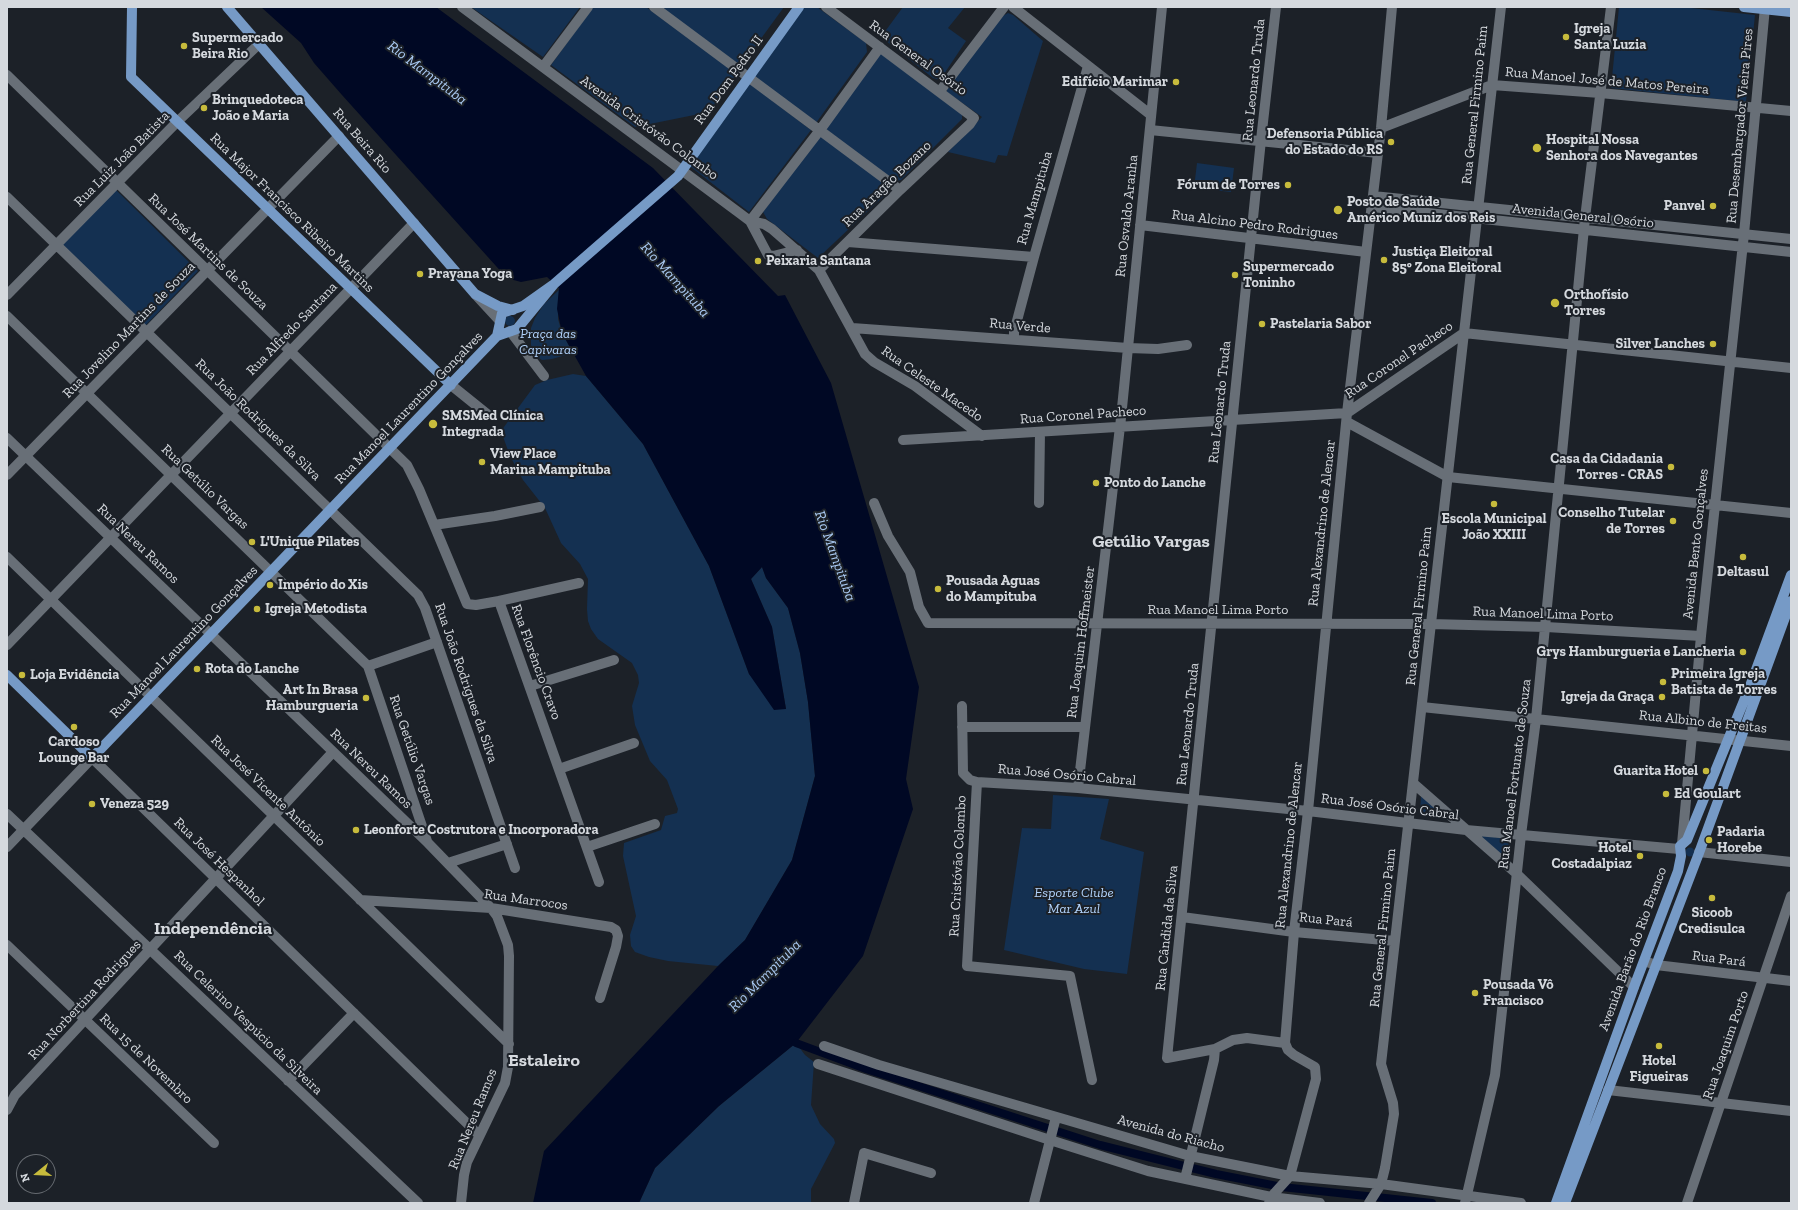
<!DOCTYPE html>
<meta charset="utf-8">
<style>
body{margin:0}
#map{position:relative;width:1798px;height:1210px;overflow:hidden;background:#1c2128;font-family:"Zilla Slab",serif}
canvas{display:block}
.frame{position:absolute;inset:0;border:8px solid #d5d9de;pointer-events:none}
.north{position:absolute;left:16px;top:1154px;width:40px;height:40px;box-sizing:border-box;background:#1c2128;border:1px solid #666b71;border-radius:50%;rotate:252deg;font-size:11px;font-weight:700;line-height:16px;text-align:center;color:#d5d9de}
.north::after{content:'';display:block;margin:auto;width:14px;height:18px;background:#c7bb3c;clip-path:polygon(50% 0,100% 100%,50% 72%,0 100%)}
</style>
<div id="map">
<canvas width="1798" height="1210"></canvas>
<div class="frame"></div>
<div class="north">N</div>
</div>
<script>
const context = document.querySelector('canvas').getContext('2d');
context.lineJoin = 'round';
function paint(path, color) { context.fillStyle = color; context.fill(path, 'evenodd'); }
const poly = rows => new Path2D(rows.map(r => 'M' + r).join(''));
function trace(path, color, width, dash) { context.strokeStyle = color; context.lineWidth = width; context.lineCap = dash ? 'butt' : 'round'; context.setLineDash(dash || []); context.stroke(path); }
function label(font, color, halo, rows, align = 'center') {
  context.font = font + ' "Zilla Slab",serif'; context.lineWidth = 4; context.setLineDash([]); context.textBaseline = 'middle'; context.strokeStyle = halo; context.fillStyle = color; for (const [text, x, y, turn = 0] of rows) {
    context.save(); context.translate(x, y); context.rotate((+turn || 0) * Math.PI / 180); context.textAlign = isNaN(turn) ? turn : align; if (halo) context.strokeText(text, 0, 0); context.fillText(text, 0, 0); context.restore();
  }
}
const green = poly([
 [471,7,580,7,543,57],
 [593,7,646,7,737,74,709,112,635,127,551,65],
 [661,7,784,7,741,66],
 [803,7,817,7,866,43,867,52,816,123,753,77],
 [903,7,965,7,948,28,966,41,940,80,933,78,881,37],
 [1619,7,1682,7,1755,15,1746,102,1611,88],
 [1008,13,1013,15,1043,41,1007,156,998,155,995,163,948,152,982,117,947,92,946,85,1001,17],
 [880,53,962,113,962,119,901,180,895,181,824,128],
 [749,83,811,130,749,212,687,164],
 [819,135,888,186,886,194,818,258,767,219,763,212],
 [1197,163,1234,168,1231,192,1194,188],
 [114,188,198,271,144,327,60,245],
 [559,290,558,319,562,333,573,353,552,359,542,360,536,356,531,345,531,328,535,318,544,304],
 '505 321a5 5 0 1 1 10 0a5 5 0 1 1-10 0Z',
 [573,374,586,376,643,444,709,566,749,674,786,709,772,627,751,579,762,567,766,578,788,608,800,653,808,702,815,776,792,860,745,940,718,966,668,961,649,957,635,952,631,946,630,935,636,916,623,856,624,843,661,830,665,816,677,813,678,809,667,780,650,761,635,725,632,706,639,683,638,675,632,663,598,639,591,629,588,621,587,609,588,579,580,564,561,543,545,508,523,480,510,456,501,431,535,385,547,380],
 [1053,795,1109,799,1100,839,1144,852,1127,974,1084,969,1004,950,1022,828,1051,829],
 [1421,795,1448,820,1420,815],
 [1479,835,1511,839,1508,862],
 '1685.5 852a4.5 4.5 0 1 1 9 0a4.5 4.5 0 1 1-9 0Z',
 [796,1043,805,1055,814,1062,811,1105,820,1124,834,1139,835,1143,811,1189,811,1203,639,1203,655,1168,719,1106]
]);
const water = poly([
 [261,7,436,7,653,168,778,296,785,295,831,383,919,687,906,779,913,809,863,956,796,1043,719,1106,655,1168,639,1203,533,1203,544,1151,718,966,745,940,792,860,815,776,808,702,800,653,788,608,766,578,762,567,751,579,772,627,786,709,774,710,749,674,709,566,643,444,586,376,562,333,557,309,559,288,547,277,521,282,510,279,505,276,342,95,314,63,301,43]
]);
const canal = poly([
 [796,1043,866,1069,1100,1145,1216,1174,1282,1187,1432,1203]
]);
const minor = poly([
 [462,7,738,212,750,221,764,224,772,229,819,270,865,354,874,362,915,386,982,436],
 [654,7,900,190],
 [1013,7,1151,115],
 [543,67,588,7],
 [7,75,407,465,419,489,467,604,476,605,499,601,599,882],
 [940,91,1004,7],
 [1381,128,1492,85,1600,93,1791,111],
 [1150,130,1378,153],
 [1373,196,1791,239],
 [7,197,418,595,425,608,515,868],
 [1372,207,1791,252],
 [750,221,820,130,880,47],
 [750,221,768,255,773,256,797,250],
 [1140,225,1366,252],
 [848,242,1034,257],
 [819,270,900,190,970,124,974,118,826,7],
 [7,295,177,122,259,44],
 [476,295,500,321],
 [7,316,368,666,427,841],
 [852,328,1128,348,1158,349,1187,345],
 [510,331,544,376],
 [1014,339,1014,332,1034,257,1088,66],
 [451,385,487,414],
 [1347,422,1448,477,1791,513],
 [7,438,428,843,491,908,497,916,508,945,509,956,508,1067,505,1083,467,1162,464,1175,461,1203],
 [903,440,1347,413,1464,333,1791,368],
 [7,475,339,136],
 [874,503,888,536,910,572,919,607,928,623,1431,624,1546,627,1701,636],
 [1039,503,1040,432],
 [434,525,495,516,540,507],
 [7,557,509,1044],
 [499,601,579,583],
 [7,645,414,223],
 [368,666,437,642],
 [530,686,614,660],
 [962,706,963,773,970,780,977,782,967,966,1070,976,1092,1080],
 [1422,707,1791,746],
 [962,727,1085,727],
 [559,769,634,743],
 [977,782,1078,788,1308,811,1466,830,1679,849],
 [1413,783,1517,874,1634,987],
 [1078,788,1121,418,1162,7],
 [7,814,418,1203],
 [1682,844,1701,636,1744,234,1765,7],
 [7,847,92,758,479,1135],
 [587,847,655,824],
 [1699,852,1791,862],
 [448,863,507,844],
 [360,900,491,908,611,927,616,930,618,936,616,947,600,998],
 [1182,917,1294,932,1395,941],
 [7,945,214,1143],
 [1644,961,1656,965,1791,981],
 [1285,1043,1294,932,1308,811,1347,413,1381,128,1392,7],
 [824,1046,879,1065,1190,1156,1290,1176,1381,1184,1521,1203],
 [818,1064,1050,1140,1148,1171,1271,1197,1320,1203],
 [288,1081,354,1013],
 [1608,1090,1791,1111],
 [7,1110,15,1095,333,752],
 [1185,1179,1214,1060,1215,1049],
 [854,1203,864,1153,931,1173],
 [1034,1203,1056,1117],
 [1269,1203,1271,1197,1290,1176,1316,1079,1315,1067,1294,1055,1288,1050,1285,1043,1247,1038,1233,1040,1215,1049,1167,1058,1261,140,1276,7],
 [1369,1203,1381,1184,1385,1168,1394,1114,1393,1103,1381,1064,1501,7],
 [1465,1203,1495,1075,1521,835,1536,719,1585,218,1611,7],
 [1687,1203,1791,896]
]);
const major = poly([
 [132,7,131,77,451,385],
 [227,7,475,294,498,306,513,310],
 [1744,7,1791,12],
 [497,336,502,313,523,306,554,284,678,176,799,7],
 [7,675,92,758,497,336,517,329,554,284],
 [1556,1203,1634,987,1678,871,1681,856,1680,846,1687,840,1750,686,1791,575],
 [1565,1203,1699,853,1791,601]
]);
const markers = [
 [1566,37,4,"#c7bb3c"],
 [184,46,4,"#c7bb3c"],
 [1176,82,4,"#c7bb3c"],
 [204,108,4,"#c7bb3c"],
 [1391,142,4,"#c7bb3c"],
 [1537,148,5,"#c7bb3c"],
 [1288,185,4,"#c7bb3c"],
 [1713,206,4,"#c7bb3c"],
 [1338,210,5,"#c7bb3c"],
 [1384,260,4,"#c7bb3c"],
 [758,261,4,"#c7bb3c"],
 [420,274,4,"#c7bb3c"],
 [1235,275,4,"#c7bb3c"],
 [1555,303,5,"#c7bb3c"],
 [1262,324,4,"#c7bb3c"],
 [1713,344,4,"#c7bb3c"],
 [433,424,5,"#c7bb3c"],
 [482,462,4,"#c7bb3c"],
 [1671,467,4,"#c7bb3c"],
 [1096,483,4,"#c7bb3c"],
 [1494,504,4,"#c7bb3c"],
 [1673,521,4,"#c7bb3c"],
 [252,542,4,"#c7bb3c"],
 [1743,557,4,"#c7bb3c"],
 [270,585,4,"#c7bb3c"],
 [938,589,4,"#c7bb3c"],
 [257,609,4,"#c7bb3c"],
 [1743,652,4,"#c7bb3c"],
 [197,669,4,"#c7bb3c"],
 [22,675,4,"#c7bb3c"],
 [1663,682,4,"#c7bb3c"],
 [1662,697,4,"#c7bb3c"],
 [366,698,4,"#c7bb3c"],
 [74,727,4,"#c7bb3c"],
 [1706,771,4,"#c7bb3c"],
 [1666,794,4,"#c7bb3c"],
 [92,804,4,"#c7bb3c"],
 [356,830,4,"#c7bb3c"],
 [1709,840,4,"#c7bb3c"],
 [1640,856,4,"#c7bb3c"],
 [1712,898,4,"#c7bb3c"],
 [1475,993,4,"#c7bb3c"],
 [1659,1046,4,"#c7bb3c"]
];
const poiNames = [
 ["Igreja",1574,29],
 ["Santa Luzia",1574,45],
 ["Supermercado",192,38],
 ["Beira Rio",192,54],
 ["Edifício Marimar",1168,82,"right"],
 ["Brinquedoteca",212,100],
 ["João e Maria",212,116],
 ["Defensoria Pública",1383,134,"right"],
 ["do Estado do RS",1383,150,"right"],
 ["Hospital Nossa",1546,140],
 ["Senhora dos Navegantes",1546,156],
 ["Fórum de Torres",1280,185,"right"],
 ["Posto de Saúde",1347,202],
 ["Américo Muniz dos Reis",1347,218],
 ["Panvel",1705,206,"right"],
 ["Justiça Eleitoral",1392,252],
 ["85° Zona Eleitoral",1392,268],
 ["Peixaria Santana",766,261],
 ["Supermercado",1243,267],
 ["Toninho",1243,283],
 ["Prayana Yoga",428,274],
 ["Orthofísio",1564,295],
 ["Torres",1564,311],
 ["Pastelaria Sabor",1270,324],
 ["Silver Lanches",1705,344,"right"],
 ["SMSMed Clínica",442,416],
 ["Integrada",442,432],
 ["View Place",490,454],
 ["Marina Mampituba",490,470],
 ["Casa da Cidadania",1663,459,"right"],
 ["Torres - CRAS",1663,475,"right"],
 ["Ponto do Lanche",1104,483],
 ["Conselho Tutelar",1665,513,"right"],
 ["de Torres",1665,529,"right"],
 ["Escola Municipal",1494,519,"center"],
 ["João XXIII",1494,535,"center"],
 ["L'Unique Pilates",260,542],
 ["Deltasul",1743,572,"center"],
 ["Pousada Aguas",946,581],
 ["do Mampituba",946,597],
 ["Império do Xis",278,585],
 ["Igreja Metodista",265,609],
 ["Grys Hamburgueria e Lancheria",1735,652,"right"],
 ["Rota do Lanche",205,669],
 ["Primeira Igreja",1671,674],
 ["Batista de Torres",1671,690],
 ["Loja Evidência",30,675],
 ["Art In Brasa",358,690,"right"],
 ["Hamburgueria",358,706,"right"],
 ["Igreja da Graça",1654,697,"right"],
 ["Cardoso",74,742,"center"],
 ["Lounge Bar",74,758,"center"],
 ["Guarita Hotel",1698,771,"right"],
 ["Ed Goulart",1674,794],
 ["Veneza 529",100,804],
 ["Leonforte Costrutora e Incorporadora",364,830],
 ["Padaria",1717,832],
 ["Horebe",1717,848],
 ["Hotel",1632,848,"right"],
 ["Costadalpiaz",1632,864,"right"],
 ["Sicoob",1712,913,"center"],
 ["Credisulca",1712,929,"center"],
 ["Pousada Vô",1483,985],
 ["Francisco",1483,1001],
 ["Hotel",1659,1061,"center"],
 ["Figueiras",1659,1077,"center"]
];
const streetNames = [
 ["Rua General Osório",918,58,36],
 ["Rua Dom Pedro II",729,80,-54],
 ["Rua Leonardo Truda",1254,80,-84],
 ["Rua Manoel José de Matos Pereira",1607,81,5],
 ["Rua General Firmino Paim",1475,105,-84],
 ["Rua Desembargador Vieira Pires",1740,126,-85],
 ["Avenida Cristóvão Colombo",649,128,36],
 ["Rua Beira Rio",362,141,49],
 ["Rua Luiz João Batista",122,159,-45],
 ["Rua Aragão Bozano",887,184,-44],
 ["Rua Mampituba",1035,198,-74],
 ["Rua Major Francisco Ribeiro Martins",292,213,44],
 ["Rua Osvaldo Aranha",1127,216,-84],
 ["Avenida General Osório",1583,216,6],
 ["Rua Alcino Pedro Rodrigues",1255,225,7],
 ["Rua José Martins de Souza",208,252,44],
 ["Rua Verde",1020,326,5],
 ["Rua Alfredo Santana",292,329,-46],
 ["Rua Jovelino Martins de Souza",129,330,-46],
 ["Rua Coronel Pacheco",1399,360,-34],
 ["Rua Celeste Macedo",932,384,35],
 ["Rua Leonardo Truda",1220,402,-84],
 ["Rua Manoel Laurentino Gonçalves",409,408,-46],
 ["Rua Coronel Pacheco",1083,415,-4],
 ["Rua João Rodrigues da Silva",258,420,44],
 ["Rua Getúlio Vargas",205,487,44],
 ["Rua Alexandrino de Alencar",1322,523,-84],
 ["Rua Nereu Ramos",138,544,44],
 ["Avenida Bento Gonçalves",1696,544,-84],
 ["Rua General Firmino Paim",1419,606,-84],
 ["Rua Manoel Lima Porto",1218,610],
 ["Rua Manoel Lima Porto",1543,614,2],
 ["Rua Manoel Laurentino Gonçalves",184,642,-46],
 ["Rua Joaquim Hoffmeister",1081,642,-83],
 ["Rua Florêncio Cravo",536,662,70],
 ["Rua João Rodrigues da Silva",466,683,71],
 ["Rua Albino de Freitas",1703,722,6],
 ["Rua Leonardo Truda",1188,724,-84],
 ["Rua Getúlio Vargas",412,750,71],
 ["Rua Nereu Ramos",371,769,44],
 ["Rua Manoel Fortunato de Souza",1515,774,-83],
 ["Rua José Osório Cabral",1067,775,5],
 ["Rua José Vicente Antônio",268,791,44],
 ["Rua José Osório Cabral",1390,807,7],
 ["Rua Alexandrino de Alencar",1289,845,-84],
 ["Rua José Hespanhol",219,862,44],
 ["Rua Cristóvão Colombo",958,866,-87],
 ["Rua Marrocos",526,900,8],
 ["Rua Pará",1326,920,6],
 ["Rua Cândida da Silva",1167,928,-84],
 ["Rua General Firmino Paim",1383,928,-84],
 ["Avenida Barão do Rio Branco",1633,949,-70],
 ["Rua Pará",1719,959,7],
 ["Rua Norbertina Rodrigues",85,1000,-47],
 ["Rua Celerino Vespúcio da Silveira",248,1023,44],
 ["Rua Joaquim Porto",1726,1045,-71],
 ["Rua 15 de Novembro",146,1059,44],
 ["Rua Nereu Ramos",473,1119,-68],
 ["Avenida do Riacho",1171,1134,15]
];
const parkNames = [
 ["Praça das",548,334],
 ["Capivaras",548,350],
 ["Esporte Clube",1074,893],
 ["Mar Azul",1074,909]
];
const waterNames = [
 ["Rio Mampituba",427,73,37],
 ["Rio Mampituba",675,280,48],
 ["Rio Mampituba",835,556,70],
 ["Rio Mampituba",765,976,-45]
];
const districtNames = [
 ["Getúlio Vargas",1151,542],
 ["Independência",213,929],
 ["Estaleiro",544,1061]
];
paint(green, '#143051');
paint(water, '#000824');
trace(canal, '#000824', 8);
trace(minor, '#686f77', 10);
trace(major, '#769ac6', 10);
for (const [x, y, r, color] of markers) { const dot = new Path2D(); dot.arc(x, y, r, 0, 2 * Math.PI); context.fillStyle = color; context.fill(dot); trace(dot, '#1c2128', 1.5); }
label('bold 14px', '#d5d9de', '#1c2128', poiNames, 'left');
label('14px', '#d5d9de', '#1c2128', streetNames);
label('italic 14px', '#b2d3fc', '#1c2128', parkNames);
label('italic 15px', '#aacaf3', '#1c2128', waterNames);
label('bold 18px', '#d5d9de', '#1c2128', districtNames);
</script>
